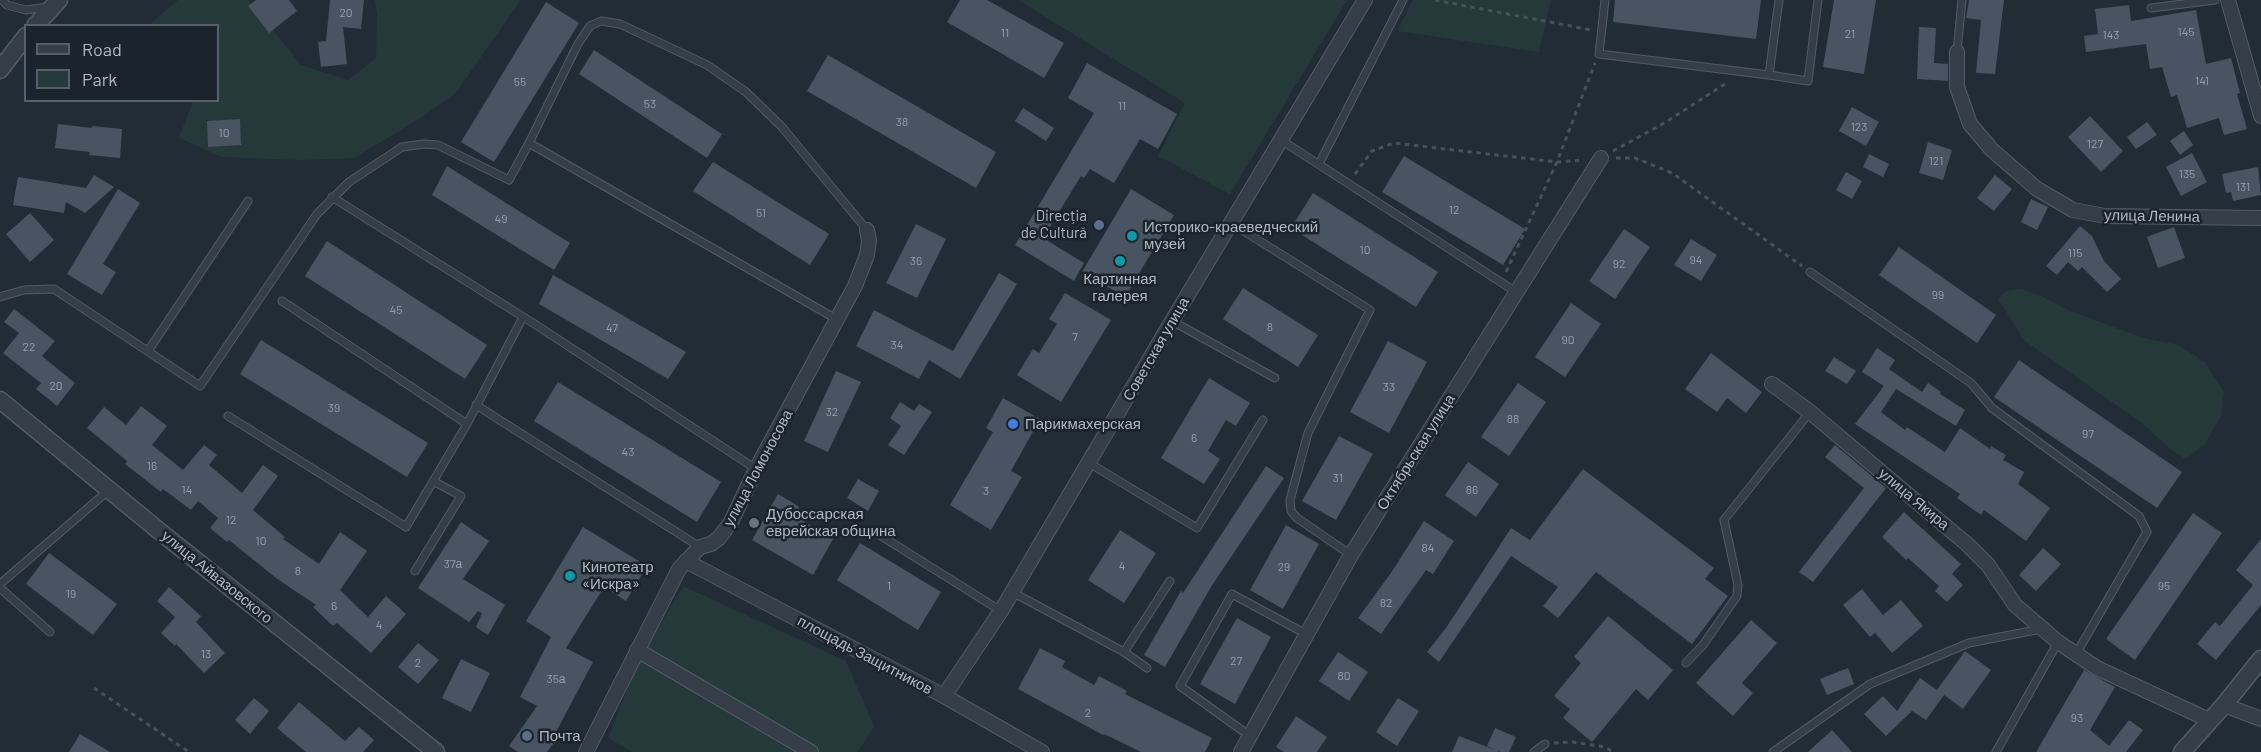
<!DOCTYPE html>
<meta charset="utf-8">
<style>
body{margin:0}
#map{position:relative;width:2261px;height:752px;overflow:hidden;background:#222c37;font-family:Barlow,sans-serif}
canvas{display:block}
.legend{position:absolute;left:24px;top:24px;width:195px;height:78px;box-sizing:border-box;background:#1b232c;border:2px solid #575f69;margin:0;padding:8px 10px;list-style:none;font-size:18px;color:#b0b9c4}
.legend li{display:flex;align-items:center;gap:12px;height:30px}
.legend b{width:30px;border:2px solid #575f69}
</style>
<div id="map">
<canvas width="2261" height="752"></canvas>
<ul class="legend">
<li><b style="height:8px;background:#353e48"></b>Road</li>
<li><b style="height:16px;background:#253939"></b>Park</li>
</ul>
</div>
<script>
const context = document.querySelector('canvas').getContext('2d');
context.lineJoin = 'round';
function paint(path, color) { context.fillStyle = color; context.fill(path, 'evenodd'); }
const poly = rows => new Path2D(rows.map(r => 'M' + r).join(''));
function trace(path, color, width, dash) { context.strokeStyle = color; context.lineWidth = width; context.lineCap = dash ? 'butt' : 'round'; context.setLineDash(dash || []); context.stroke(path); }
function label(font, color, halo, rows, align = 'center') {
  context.font = font + ' Barlow,sans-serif'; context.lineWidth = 5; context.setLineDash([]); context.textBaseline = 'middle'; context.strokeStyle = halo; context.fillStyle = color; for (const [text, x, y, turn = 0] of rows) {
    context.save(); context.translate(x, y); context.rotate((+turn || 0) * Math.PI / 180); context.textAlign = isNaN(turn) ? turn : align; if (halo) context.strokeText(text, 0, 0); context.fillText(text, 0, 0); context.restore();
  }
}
const green = poly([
 [178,0,249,0,301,65,348,80,376,58,377,15,375,0,521,0,455,94,419,119,354,158,301,160,222,157,179,138,193,101,218,100,218,26,148,26],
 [1018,0,1347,0,1230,194,1158,156,1185,103],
 [1413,0,1551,0,1539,52,1397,31],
 [2021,289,2041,296,2070,311,2144,338,2178,345,2205,362,2224,392,2221,416,2205,444,2186,459,2170,449,2142,423,2025,341,1998,299,2006,291],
 [683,586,846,661,874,726,858,752,632,752,608,738,638,662]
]);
const building = poly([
 [256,0,289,0,297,11,269,33,248,6],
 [330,0,364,0,361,29,343,27,347,64,321,67,318,42,326,41],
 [960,0,987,0,1064,43,1044,78,947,22],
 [1615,0,1761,0,1756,39,1613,22],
 [1834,0,1876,0,1864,74,1823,67],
 [1969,0,2004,0,1995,74,1976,73,1981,20,1966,18],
 [546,2,579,23,494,162,461,142],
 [2129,5,2131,21,2196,10,2206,64,2231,58,2240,93,2237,94,2247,129,2224,135,2219,118,2187,128,2177,95,2171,97,2162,67,2150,69,2146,44,2086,52,2084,36,2098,34,2095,9],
 [1919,27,1936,28,1934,63,1948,64,1948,81,1917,79],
 [594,50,722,134,707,158,579,74],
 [828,55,996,152,976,188,807,91],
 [1087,63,1177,114,1158,149,1140,139,1114,183,1090,169,1084,178,1081,176,1043,238,1084,263,1074,281,1015,245,1094,113,1068,98],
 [1852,107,1879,122,1866,146,1839,131],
 [1023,108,1054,128,1046,141,1015,121],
 [2090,116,2123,151,2101,172,2068,137],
 [240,119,241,145,208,147,207,121],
 [2147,122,2157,135,2136,149,2127,137],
 [58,124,92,128,92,126,122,129,120,158,89,155,90,152,55,148],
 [2184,131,2193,145,2180,155,2170,141],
 [1928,142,1952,150,1943,180,1919,173],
 [2192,153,2207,182,2181,196,2166,167],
 [1869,154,1889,164,1883,177,1863,167],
 [1404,156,1525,229,1503,265,1382,192],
 [713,162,829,234,810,265,693,191],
 [447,166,570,243,554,270,432,195],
 [2258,167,2261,195,2233,201,2231,192,2226,193,2222,174],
 [1846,172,1862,181,1852,199,1836,190],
 [94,175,114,187,85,213,66,202,64,213,13,205,18,177,86,188],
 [1995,175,2012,189,1994,211,1977,198],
 [118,189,140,203,103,264,116,272,102,295,67,274],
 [1131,189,1174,215,1125,297,1082,272],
 [1313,193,1438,272,1416,307,1291,228],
 [2031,199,2048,207,2037,230,2021,222],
 [30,213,54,240,30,262,6,234],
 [916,224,946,239,917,298,886,283],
 [2080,226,2092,236,2104,261,2121,279,2107,292,2082,267,2078,271,2068,262,2057,275,2046,266],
 [2174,227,2185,258,2158,268,2147,237],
 [1624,229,1650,247,1615,299,1589,281],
 [1691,239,1717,255,1701,281,1674,265],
 [327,241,487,345,465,379,305,276],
 [1899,247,1996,315,1977,343,1879,275],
 [999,273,1017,284,960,379,929,360,919,379,856,346,874,310,953,351],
 [553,275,686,352,668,379,539,304],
 [1243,288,1318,335,1298,367,1223,319],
 [1065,293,1111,320,1061,402,1017,375,1033,349,1039,353,1057,324,1049,319],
 [1571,303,1601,324,1565,377,1535,357],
 [14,309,55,341,42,356,75,383,57,406,36,389,41,383,3,353,19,333,4,322],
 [261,340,428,443,407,477,240,374],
 [1388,341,1427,362,1389,433,1350,412],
 [1877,348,1895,360,1889,369,1922,392,1928,383,1941,392,1940,394,1965,410,1956,426,1896,389,1881,412,1905,430,1907,427,1945,452,1960,428,1990,449,1991,446,2006,455,2003,460,2024,472,2018,484,2050,508,2026,541,1984,510,1981,515,1957,498,1960,494,1855,424,1884,386,1862,372],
 [1711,353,1762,392,1746,413,1727,398,1717,412,1685,389],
 [1834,357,1856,371,1847,384,1825,371],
 [2019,360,2182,472,2157,508,1994,397],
 [836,371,861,382,828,452,804,441],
 [1209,378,1250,403,1236,426,1226,420,1208,451,1220,459,1204,484,1161,458],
 [558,382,721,482,697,522,534,421],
 [1518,383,1546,402,1509,456,1481,437],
 [1003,398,1040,419,1011,471,1022,477,991,530,950,505,993,432,986,428],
 [900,402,914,411,919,404,932,412,904,455,888,445,901,426,890,418],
 [141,406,167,426,152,445,183,470,204,445,217,455,209,465,242,493,263,465,278,476,253,510,285,537,283,539,319,564,340,532,367,551,340,590,368,617,386,596,406,614,371,653,337,623,333,626,313,607,316,605,276,578,229,540,227,542,210,528,218,518,198,501,191,510,163,489,161,492,125,464,127,461,87,428,104,407,126,425],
 [1339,436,1373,454,1336,520,1302,501],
 [1835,445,1886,488,1813,582,1799,572,1864,488,1825,457],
 [1468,462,1499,484,1476,517,1445,495],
 [1266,466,1284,478,1211,587,1165,667,1144,655,1181,591,1183,593],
 [1583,469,1714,568,1705,579,1728,596,1692,644,1596,572,1558,618,1543,606,1558,587,1511,556,1439,662,1427,652,1446,628,1511,528,1530,540],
 [858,479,879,491,868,511,847,498],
 [778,494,798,506,805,522,833,539,813,575,752,540],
 [1904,512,1961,564,1952,574,1963,585,1947,602,1935,591,1939,586,1908,558,1906,560,1882,537],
 [2193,513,2222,533,2135,660,2106,639],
 [1424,521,1454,541,1433,574,1426,570,1381,634,1358,618,1391,573],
 [461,522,489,541,463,579,505,605,488,635,476,627,482,613,478,611,469,622,418,588],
 [1286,525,1319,544,1283,609,1250,590],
 [583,527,647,566,626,601,604,587,566,648,593,662,555,734,559,736,547,752,518,752,509,746,537,706,520,697,551,637,526,621],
 [1120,530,1156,553,1124,603,1088,580],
 [2261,539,2261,605,2216,660,2197,644,2215,622,2220,626,2253,585,2236,570],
 [860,543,941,592,918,630,837,580],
 [2043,548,2061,564,2036,591,2019,575],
 [49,553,117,604,93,635,26,584],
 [169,587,201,616,196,622,225,653,204,673,176,644,175,646,161,633,175,617,157,601],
 [1862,589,1883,615,1901,600,1923,626,1892,653,1875,633,1870,637,1843,605],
 [1608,616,1673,670,1648,700,1636,689,1592,742,1563,718,1570,709,1554,696,1581,663,1574,657],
 [1237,618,1271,637,1235,704,1200,684],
 [1751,620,1777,643,1742,683,1753,693,1733,716,1696,683],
 [418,643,439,660,418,684,398,667],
 [1040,648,1065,661,1062,667,1094,685,1099,676,1127,691,1125,694,1212,738,1205,752,1141,752,1104,734,1103,735,1018,689],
 [1965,651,1991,670,1963,709,1944,695,1926,720,1912,711,1886,736,1864,714,1883,696,1897,711,1920,678,1937,690],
 [1338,652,1368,672,1349,701,1319,681],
 [461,659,490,673,471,712,442,698],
 [1848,668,1854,684,1827,695,1820,679],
 [2084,670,2115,687,2090,730,2109,746,2129,720,2143,730,2126,752,2036,752],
 [254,698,269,711,250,734,235,720],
 [1398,698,1419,711,1397,746,1376,732],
 [299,702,345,741,359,727,374,740,363,752,306,752,277,728],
 [1296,716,1327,737,1317,752,1284,752,1276,747],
 [1495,728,1516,737,1509,752,1500,752,1487,746],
 [1832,730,1852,752,1808,752],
 [80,734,110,752,69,752],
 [1459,736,1498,751,1498,752,1452,752]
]);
const path = poly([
 [1435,0,1591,30],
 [1613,151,1666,122,1728,82],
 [1616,158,1635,158,1672,173,1802,266],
 [1355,174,1372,151,1394,143,1557,162,1583,160],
 [1506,272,1557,162,1595,63],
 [94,688,189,752],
 [1554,743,1573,742,1605,747,1613,752]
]);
const service = poly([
 [2,0,7,5,26,10,49,7],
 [1605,0,1599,54,1769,75,1808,81,1818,0],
 [2151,8,2215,0],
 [1957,52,1962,0],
 [1769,75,1779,0],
 [1281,140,1516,292],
 [529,143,578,44,590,26,601,21,620,24,707,65,746,92,782,127,867,230],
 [1319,164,1403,0],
 [332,197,533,323,756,469],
 [1231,223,1370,310,1308,433,1290,500,1291,511,1297,518,1351,555],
 [1810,272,1971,383,1992,408,2139,516,2147,532,2076,654],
 [0,297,24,290,54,289,200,386,317,214,349,182,402,147,424,144,438,145,509,180,529,143,838,320],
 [282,301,467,424],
 [1172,321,1275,378],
 [148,351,248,201],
 [476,405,700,547],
 [228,416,406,527,467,424,523,317],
 [1089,463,1197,528,1263,420],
 [878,534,1001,611],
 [415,571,461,496,433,481],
 [0,584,109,490],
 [0,588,50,632],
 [1012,592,1124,652,1147,668],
 [1124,652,1170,581],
 [1686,663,1703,645,1737,596,1738,585,1724,520,1810,412],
 [1250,736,1180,686,1232,594,1306,634],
 [1534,752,1545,744],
 [1773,752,1870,684,1969,643,2041,629],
 [1996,752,2058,642]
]);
const minor = poly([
 [2228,0,2261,116],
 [1957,52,1957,87,1970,124,1992,150,2037,189,2073,210,2105,216,2261,218],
 [1772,384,1810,412,1968,545,1988,565,2015,605,2058,642,2097,668,2209,720],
 [686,561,944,696,1042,752],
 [637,650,811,752],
 [944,696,1001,611,1172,321,1365,0],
 [2224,705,2261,719],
 [586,752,679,569,700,547,711,544,719,538,731,522,756,469,855,286,867,255,869,241,867,230],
 [1241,752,1351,555,1601,158]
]);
const tertiary = poly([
 [35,26,59,0],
 [0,70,26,36],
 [0,400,158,530,436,752],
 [2182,752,2224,705,2261,659]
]);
const markers = [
 [1099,225,6,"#5c6f8a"],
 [1132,236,6,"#0f9aa8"],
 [1120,261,6,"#0f9aa8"],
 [1013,424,6,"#3f7fe0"],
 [754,523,6,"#6b7280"],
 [570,576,6,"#0f9aa8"],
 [527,736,6,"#5c6f8a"]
];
const numberNames = [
 ["20",346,13],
 ["145",2186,32],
 ["11",1005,33],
 ["21",1850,34],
 ["143",2111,35],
 ["141",2202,81],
 ["55",520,82],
 ["53",650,104],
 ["11",1122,106],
 ["38",902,122],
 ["123",1859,127],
 ["10",224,133],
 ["127",2095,144],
 ["121",1936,161],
 ["135",2187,174],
 ["131",2243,187],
 ["12",1454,210],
 ["51",761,213],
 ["49",501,219],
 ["10",1365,250],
 ["115",2075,253],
 ["94",1696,260],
 ["36",916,261],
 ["92",1619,264],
 ["99",1938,295],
 ["45",396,310],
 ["8",1270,327],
 ["47",612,328],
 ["7",1075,337],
 ["90",1568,340],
 ["34",897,345],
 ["22",29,347],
 ["20",56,386],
 ["33",1389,387],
 ["39",334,408],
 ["32",832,412],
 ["88",1513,419],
 ["97",2088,434],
 ["6",1194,438],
 ["43",628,452],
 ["16",152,466],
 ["31",1338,478],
 ["14",187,490],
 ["86",1472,490],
 ["3",986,491],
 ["12",231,520],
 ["10",261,541],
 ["84",1428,548],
 ["37а",453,564],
 ["4",1122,566],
 ["29",1284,567],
 ["8",298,571],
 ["1",889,586],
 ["95",2164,586],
 ["19",71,594],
 ["82",1386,603],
 ["6",334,606],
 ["4",379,625],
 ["13",206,654],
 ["27",1236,661],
 ["2",418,663],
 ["80",1344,676],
 ["35а",556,679],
 ["2",1088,713],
 ["93",2077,718]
];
const poiNames = [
 ["Direcția",1087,216,"right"],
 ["de Cultură",1087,233,"right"],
 ["Историко-краеведческий",1144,227],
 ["музей",1144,244],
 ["Картинная",1120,279,"center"],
 ["галерея",1120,296,"center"],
 ["Парикмахерская",1025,424],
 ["Дубоссарская",766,514],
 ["еврейская община",766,531],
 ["Кинотеатр",582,567],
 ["«Искра»",582,584],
 ["Почта",539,736]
];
const streetNames = [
 ["улица Ленина",2152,216,1],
 ["Советская улица",1156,349,-60],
 ["Октябрьская улица",1416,452,-58],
 ["улица Ломоносова",758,468,-62],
 ["улица Якира",1914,499,40],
 ["улица Айвазовского",217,577,39],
 ["площадь Защитников",865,655,28]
];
paint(green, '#253939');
paint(building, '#485461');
trace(service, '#535c65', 9);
trace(minor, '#535c65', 16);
trace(tertiary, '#535c65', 19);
trace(path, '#415456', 3, [4.5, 4.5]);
trace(service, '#353e48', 7);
trace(minor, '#353e48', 14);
trace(tertiary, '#353e48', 16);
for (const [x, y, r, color] of markers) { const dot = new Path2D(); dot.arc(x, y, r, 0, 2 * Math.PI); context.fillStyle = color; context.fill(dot); trace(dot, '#1b232c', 2); }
label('12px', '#96a0ab', null, numberNames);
label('15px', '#b0b9c4', '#1b232c', poiNames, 'left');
label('15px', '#b0b9c4', '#1b232c', streetNames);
</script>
